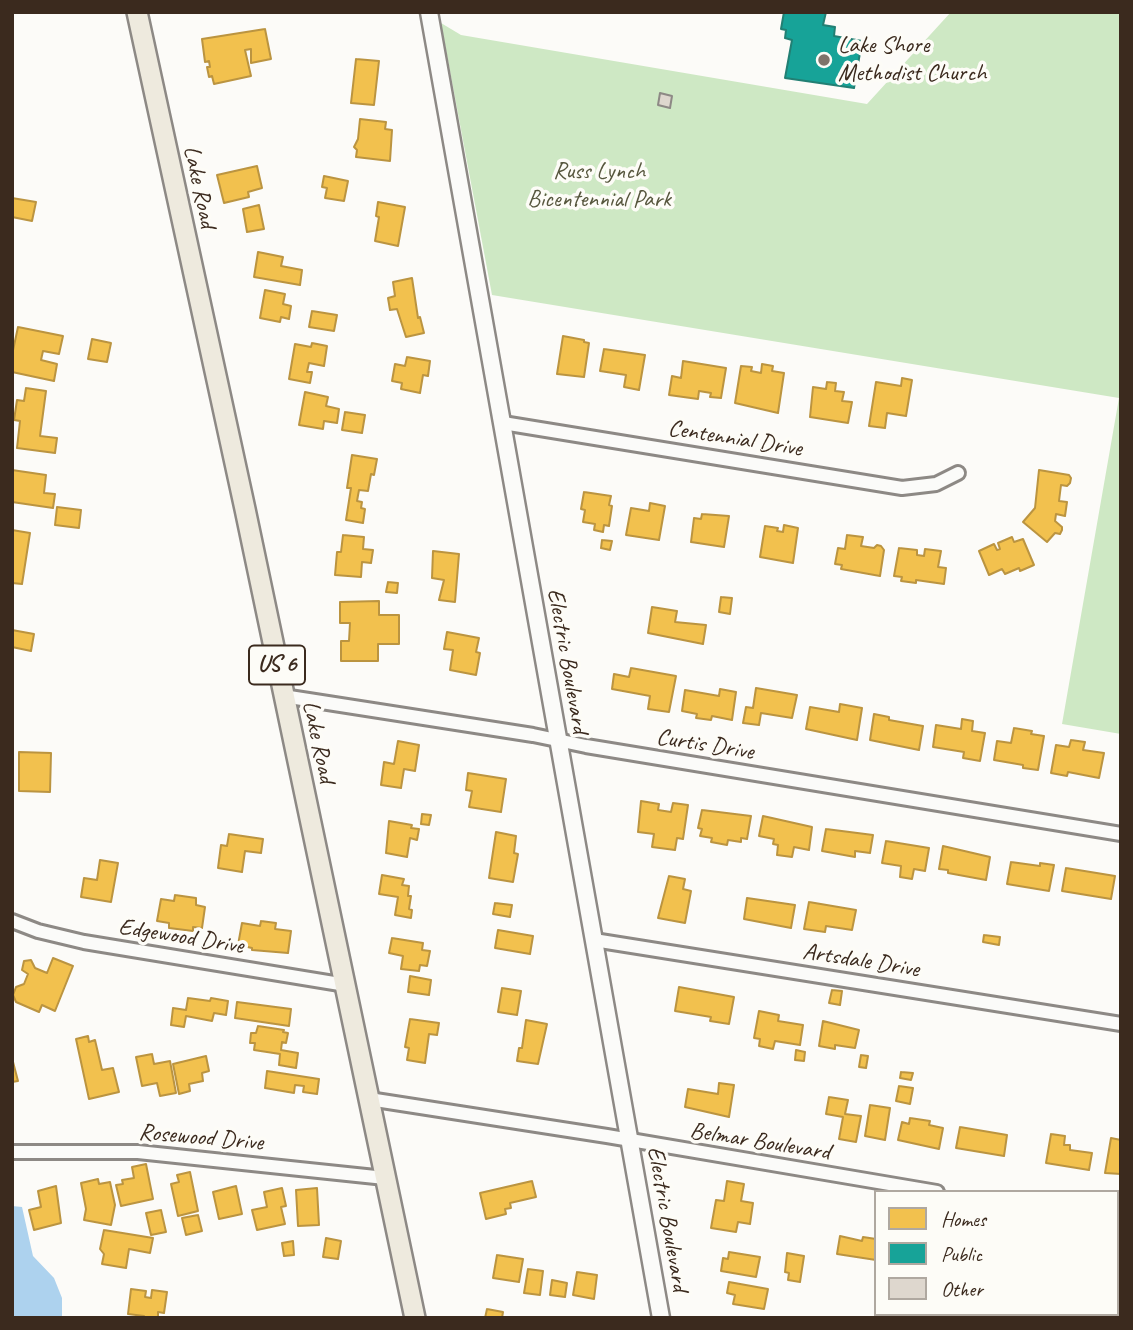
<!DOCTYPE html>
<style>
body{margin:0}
#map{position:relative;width:1133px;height:1330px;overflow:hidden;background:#fcfbf8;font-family:Caveat,sans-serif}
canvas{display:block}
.frame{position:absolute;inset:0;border:14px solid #3b2a1e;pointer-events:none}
.legend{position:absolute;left:874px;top:1190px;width:245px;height:126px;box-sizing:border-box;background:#fdfcf7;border:2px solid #afa8a0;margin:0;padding:9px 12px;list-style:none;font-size:21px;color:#3b2a1e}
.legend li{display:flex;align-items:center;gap:14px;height:35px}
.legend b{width:35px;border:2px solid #afa8a0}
</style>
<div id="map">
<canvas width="1133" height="1330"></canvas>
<div class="frame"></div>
<ul class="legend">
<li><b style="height:19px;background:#f2c14e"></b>Homes</li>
<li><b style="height:19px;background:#17a398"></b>Public</li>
<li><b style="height:19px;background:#ded7ce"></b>Other</li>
</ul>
</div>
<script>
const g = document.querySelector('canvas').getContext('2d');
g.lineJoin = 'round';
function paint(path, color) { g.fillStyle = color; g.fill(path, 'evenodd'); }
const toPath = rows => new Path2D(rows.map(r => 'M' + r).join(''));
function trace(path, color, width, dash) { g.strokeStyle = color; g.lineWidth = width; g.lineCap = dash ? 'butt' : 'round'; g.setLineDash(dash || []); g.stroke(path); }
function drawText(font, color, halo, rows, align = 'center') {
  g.font = font + ' Caveat,sans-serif'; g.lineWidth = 7; g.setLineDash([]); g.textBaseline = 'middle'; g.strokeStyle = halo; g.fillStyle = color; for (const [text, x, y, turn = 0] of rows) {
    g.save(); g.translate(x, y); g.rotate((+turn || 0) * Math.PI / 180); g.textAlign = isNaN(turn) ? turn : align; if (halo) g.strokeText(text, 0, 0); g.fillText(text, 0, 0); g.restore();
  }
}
paint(toPath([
 [951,12,1121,12,1121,734,1062,724,1119,398,492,295,441,23,461,35,867,104]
]), '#cee8c4');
paint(toPath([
 [12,1206,22,1207,33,1256,54,1278,62,1298,62,1318,12,1318]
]), '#add2ee');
const homes = toPath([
 [265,29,271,59,251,63,251,49,245,50,251,76,214,84,212,76,209,77,207,67,210,67,209,61,205,62,202,39,265,29],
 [356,59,379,61,374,105,351,103,356,59],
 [360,119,386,122,385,129,392,130,390,161,356,157,357,150,354,147,358,139,360,119],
 [257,166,262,188,248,192,249,197,224,203,217,175,257,166],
 [324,176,348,181,344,201,325,198,327,188,322,187,324,176],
 [12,198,36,202,32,221,12,217,12,198],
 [378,202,405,207,398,246,375,241,379,217,376,216,378,202],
 [259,205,264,229,247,232,243,209,259,205],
 [258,252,283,257,281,266,302,270,300,285,254,277,258,252],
 [412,278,418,318,420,317,424,333,406,337,397,309,390,310,388,298,395,296,393,282,412,278],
 [265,290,285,294,283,304,291,306,289,319,281,317,280,322,260,318,265,290],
 [312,311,337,315,334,331,309,327,312,311],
 [18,327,63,336,59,354,43,351,41,360,57,364,54,381,12,372,12,355,18,327],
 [563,336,584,340,584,342,589,343,584,377,557,374,563,336],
 [92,339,111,343,107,362,88,359,92,339],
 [312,343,327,346,324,366,309,363,307,372,312,372,310,383,289,379,295,344,311,347,312,343],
 [604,349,645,355,639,390,624,387,626,375,600,371,604,349],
 [407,357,430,361,428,376,423,375,420,393,401,389,402,383,392,381,395,364,405,366,407,357],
 [683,361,726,368,721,398,710,397,711,393,699,391,698,399,669,395,672,376,681,378,683,361],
 [762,364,773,366,772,371,784,373,778,413,735,403,741,366,752,367,751,371,761,373,762,364],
 [902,378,912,380,906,416,887,413,885,428,869,426,876,382,901,386,902,378],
 [827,382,836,383,835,391,844,392,842,401,852,402,848,423,810,417,813,387,826,389,827,382],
 [26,388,46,391,40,436,57,438,55,453,17,448,20,421,14,420,17,400,24,401,26,388],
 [305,392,328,397,326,406,339,409,337,423,324,421,323,429,299,425,305,392],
 [345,412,365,415,362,433,342,430,345,412],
 [352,455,377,459,374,475,371,474,368,491,359,490,357,501,362,502,361,508,365,509,363,523,346,520,351,488,347,488,352,455],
 [12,470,46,475,44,493,55,494,53,508,12,502,12,470],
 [1039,470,1069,475,1071,478,1070,483,1067,486,1061,485,1059,501,1067,502,1065,516,1056,514,1055,521,1062,527,1062,530,1060,534,1055,533,1047,542,1023,522,1035,508,1039,470],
 [584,492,611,496,609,505,612,506,609,526,604,525,603,532,594,530,595,524,583,522,585,510,581,509,584,492],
 [650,503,665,506,659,540,626,535,631,508,649,511,650,503],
 [57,507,81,510,79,528,55,525,57,507],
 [702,514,729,516,724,547,691,542,694,518,701,519,702,514],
 [784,525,798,528,793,563,760,557,765,526,778,528,777,531,783,532,784,525],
 [12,530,30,533,22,584,12,583,12,530],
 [343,535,364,537,363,549,373,550,371,563,362,562,361,577,335,575,337,552,341,552,343,535],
 [847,535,863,537,861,546,874,548,877,545,881,546,884,550,880,576,841,569,842,565,835,564,838,548,845,549,847,535],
 [1012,537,1014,542,1023,539,1034,565,1020,571,1019,568,1005,574,1002,569,989,575,979,551,994,544,997,550,1000,549,998,543,1012,537],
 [602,540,612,541,610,550,601,548,602,540],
 [899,548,917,550,917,555,924,556,925,549,941,551,938,567,946,568,944,584,916,580,916,583,901,581,902,577,894,576,899,548],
 [433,551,459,554,455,602,439,600,444,580,432,578,433,551],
 [388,582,398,583,397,593,386,592,388,582],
 [721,597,732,598,730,614,719,612,721,597],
 [379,601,379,615,399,615,399,644,378,644,378,661,341,661,341,641,349,641,350,623,340,623,340,602,379,601],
 [652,607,677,611,675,622,706,625,703,644,648,633,652,607],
 [12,630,34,634,31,651,12,647,12,630],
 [447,632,479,638,476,652,480,653,476,675,450,670,453,650,444,649,447,632],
 [631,668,676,676,669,712,648,709,650,696,612,689,614,674,629,677,631,668],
 [756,688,797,695,792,718,761,713,759,725,743,723,746,707,753,708,756,688],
 [720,689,736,692,732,720,712,716,711,720,696,718,697,714,682,711,685,690,719,696,720,689],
 [840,704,862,708,857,740,806,729,810,707,839,712,840,704],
 [874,714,889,717,889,720,923,726,919,750,870,740,874,714],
 [962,719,973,721,972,731,985,733,980,761,963,758,964,752,933,747,936,725,961,729,962,719],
 [1014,728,1032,731,1031,734,1044,736,1038,770,1023,768,1023,765,994,760,997,741,1011,743,1014,728],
 [1071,740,1085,742,1083,750,1104,753,1099,778,1068,772,1067,776,1051,773,1056,745,1069,747,1071,740],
 [398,741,419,745,415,771,404,769,401,788,381,785,384,762,394,764,398,741],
 [19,752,51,753,50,792,19,791,19,752],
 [468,773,506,779,501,812,469,807,472,791,466,790,468,773],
 [641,801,659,804,658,810,671,812,673,803,688,805,683,839,677,838,675,850,652,847,654,834,638,832,641,801],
 [702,810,751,816,747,839,741,838,741,842,728,840,727,845,711,842,712,838,700,836,702,829,698,828,702,810],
 [422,814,431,815,429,825,421,824,422,814],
 [763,816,812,827,809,850,794,847,792,857,777,855,778,845,773,844,774,839,759,836,763,816],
 [389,821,412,825,411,828,419,829,417,840,410,838,407,857,386,853,389,821],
 [826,829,873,835,870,853,855,851,855,857,822,851,826,829],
 [496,832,516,836,514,853,518,854,513,882,489,878,496,832],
 [229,834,263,839,261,853,245,851,242,872,218,868,221,845,227,846,229,834],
 [886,841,929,848,925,871,914,869,912,879,900,877,901,866,882,863,886,841],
 [943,846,990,857,986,880,948,873,948,870,939,869,943,846],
 [100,860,118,863,111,902,81,897,84,878,97,880,100,860],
 [1011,862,1040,866,1040,863,1054,865,1049,891,1007,884,1011,862],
 [1066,868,1115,876,1111,899,1062,891,1066,868],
 [382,875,404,879,402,885,409,886,408,896,411,896,409,909,412,910,411,918,395,915,398,897,379,894,382,875],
 [669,876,685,879,683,889,691,891,685,923,658,918,669,876],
 [175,895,196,898,196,905,205,907,202,928,193,927,193,931,169,928,169,923,157,921,161,899,174,901,175,895],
 [747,898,795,905,791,928,744,919,747,898],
 [809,902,856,910,852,930,826,926,825,932,804,929,809,902],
 [495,903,512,905,510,917,493,914,495,903],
 [261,921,276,923,275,929,291,931,288,953,252,950,252,948,238,945,242,923,260,926,261,921],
 [498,930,533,936,530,954,495,948,498,930],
 [984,935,1000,937,999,945,983,942,984,935],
 [392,938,423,943,422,950,430,951,427,966,420,965,419,971,401,969,403,956,389,953,392,938],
 [53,958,73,966,55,1011,42,1005,39,1012,16,1002,13,995,16,987,24,984,28,974,22,970,24,961,31,960,35,968,47,973,53,958],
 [410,976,431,980,429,995,408,992,410,976],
 [679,987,734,997,729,1024,710,1021,711,1017,675,1011,679,987],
 [502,988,521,991,517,1015,498,1012,502,988],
 [832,990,842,991,840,1005,829,1003,832,990],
 [188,998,210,1001,211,998,228,1001,226,1015,214,1013,212,1021,186,1016,184,1027,171,1025,173,1008,186,1010,188,998],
 [237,1002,291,1009,289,1026,235,1018,237,1002],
 [759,1011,779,1015,778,1021,803,1025,800,1045,775,1041,773,1049,759,1046,760,1039,754,1038,759,1011],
 [410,1019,439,1023,437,1035,429,1034,425,1063,407,1060,409,1048,405,1047,410,1019],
 [526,1020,547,1024,538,1064,517,1061,519,1048,522,1048,526,1020],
 [823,1021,859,1030,855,1048,835,1045,835,1049,819,1046,823,1021],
 [258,1026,284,1030,283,1032,288,1033,286,1043,282,1042,281,1050,298,1053,296,1068,279,1065,280,1054,254,1050,255,1043,250,1043,251,1033,256,1033,258,1026],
 [88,1036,89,1042,95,1040,102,1070,113,1068,119,1092,89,1099,76,1039,88,1036],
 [796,1050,805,1052,804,1061,795,1060,796,1050],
 [152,1054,154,1064,170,1061,176,1093,160,1096,157,1083,142,1086,136,1057,152,1054],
 [861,1055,868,1056,866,1068,859,1067,861,1055],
 [206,1056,209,1071,202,1073,203,1081,189,1084,190,1091,179,1094,173,1064,206,1056],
 [12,1058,18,1081,12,1082,12,1058],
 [267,1071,319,1079,317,1094,303,1092,304,1086,295,1085,294,1093,265,1088,267,1071],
 [901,1072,913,1073,911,1080,900,1078,901,1072],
 [719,1083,734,1085,729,1117,685,1107,688,1089,718,1094,719,1083],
 [899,1086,913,1088,910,1104,896,1101,899,1086],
 [829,1097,848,1100,845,1114,861,1116,856,1142,839,1139,843,1117,826,1114,829,1097],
 [870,1105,890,1108,885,1140,865,1136,870,1105],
 [910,1118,930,1121,929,1125,943,1128,939,1149,898,1140,902,1122,909,1124,910,1118],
 [960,1127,1007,1135,1004,1156,956,1148,960,1127],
 [1051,1134,1065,1136,1064,1145,1070,1145,1070,1150,1092,1153,1089,1170,1046,1163,1051,1134],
 [1111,1138,1121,1140,1121,1174,1105,1173,1111,1138],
 [146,1164,153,1199,121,1206,116,1185,123,1184,122,1180,134,1178,132,1167,146,1164],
 [190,1172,198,1211,178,1216,171,1184,179,1182,177,1175,190,1172],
 [98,1179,99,1184,110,1182,115,1205,111,1225,84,1220,86,1209,81,1183,98,1179],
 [532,1181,536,1197,510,1203,511,1208,505,1209,506,1214,486,1219,480,1193,532,1181],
 [727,1181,744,1184,741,1201,753,1203,750,1224,738,1222,736,1232,711,1228,716,1200,724,1201,727,1181],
 [56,1186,61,1223,34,1230,29,1210,41,1207,38,1191,56,1186],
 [236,1186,242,1214,219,1219,213,1192,236,1186],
 [282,1188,286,1206,281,1207,285,1224,257,1230,252,1210,267,1207,264,1192,282,1188],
 [317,1188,319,1225,298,1226,296,1190,317,1188],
 [161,1210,166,1232,151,1235,146,1213,161,1210],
 [198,1215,202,1231,186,1235,182,1218,198,1215],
 [104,1230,153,1238,150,1253,129,1249,126,1268,102,1264,104,1254,100,1249,104,1230],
 [840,1236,862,1241,863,1237,876,1239,876,1260,837,1254,840,1236],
 [326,1238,341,1241,338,1259,323,1257,326,1238],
 [293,1241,294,1255,284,1256,282,1243,293,1241],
 [729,1252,760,1257,756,1277,721,1271,723,1258,728,1259,729,1252],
 [787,1253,804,1256,800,1282,788,1280,789,1273,785,1272,787,1253],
 [497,1255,523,1259,519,1282,493,1278,497,1255],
 [528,1269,543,1271,540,1295,524,1293,528,1269],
 [577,1272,597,1275,594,1299,573,1295,577,1272],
 [552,1280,567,1283,565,1297,550,1295,552,1280],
 [729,1282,768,1289,764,1309,733,1304,735,1295,727,1293,729,1282],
 [131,1289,146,1291,145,1297,151,1298,152,1290,167,1292,164,1313,158,1312,158,1318,144,1318,144,1316,128,1314,131,1289],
 [487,1309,503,1312,502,1318,485,1318,487,1309]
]);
paint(homes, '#f2c14e');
trace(homes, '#bb9440', 2);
const public = toPath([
 [784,12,826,12,823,25,835,27,834,36,862,41,854,88,785,78,792,40,785,38,786,30,781,29,784,12]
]);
paint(public, '#17a398');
trace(public, '#227f73', 2);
const building = toPath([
 [660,93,672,96,670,108,658,105,660,93]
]);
paint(building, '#ded7ce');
trace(building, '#8d8985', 2);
const minor = toPath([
 [503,423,902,488,936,484,958,473],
 [283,696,533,735,586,746,1121,834],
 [12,921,38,931,84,942,346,985],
 [594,940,1121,1024],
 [369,1099,607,1136,937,1192],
 [12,1152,138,1152,385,1178],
 [1117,1221,1121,1222]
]);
const tertiary = toPath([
 [429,12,661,1318]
]);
const primary = toPath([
 [137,12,245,509,415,1318]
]);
trace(minor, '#8d8985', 18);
trace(tertiary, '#8d8985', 21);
trace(primary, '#8d8985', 24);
trace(minor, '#fbfbf9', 12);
trace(tertiary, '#fbfbf9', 16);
trace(primary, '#eeeade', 19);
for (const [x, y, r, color] of [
 [824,60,7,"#7f736a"]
]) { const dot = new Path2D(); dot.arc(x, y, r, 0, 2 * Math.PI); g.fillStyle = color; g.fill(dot); trace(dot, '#fdfcf7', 2.5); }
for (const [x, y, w] of [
 [277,665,56]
]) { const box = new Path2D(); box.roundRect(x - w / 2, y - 19.5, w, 39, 5); g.fillStyle = '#fdfcf7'; g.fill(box); trace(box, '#3b2a1e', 2); }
drawText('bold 23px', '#3b2a1e', null, [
 ["US 6",277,665]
]);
drawText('24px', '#3b2a1e', '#fdfcf7', [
 ["Lake Shore",838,46],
 ["Methodist Church",838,74]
], 'left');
drawText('24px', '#56563d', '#fdfcf7', [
 ["Russ Lynch",599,172],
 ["Bicentennial Park",599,200]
]);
drawText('24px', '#3b2a1e', '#fdfcf7', [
 ["Lake Road",199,187,78],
 ["Centennial Drive",735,439,9],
 ["Electric Boulevard",567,661,80],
 ["Lake Road",318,742,78],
 ["Curtis Drive",705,745,9],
 ["Edgewood Drive",181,937,9],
 ["Artsdale Drive",861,961,9],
 ["Rosewood Drive",201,1138,5],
 ["Belmar Boulevard",760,1142,9],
 ["Electric Boulevard",667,1219,80]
]);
</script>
